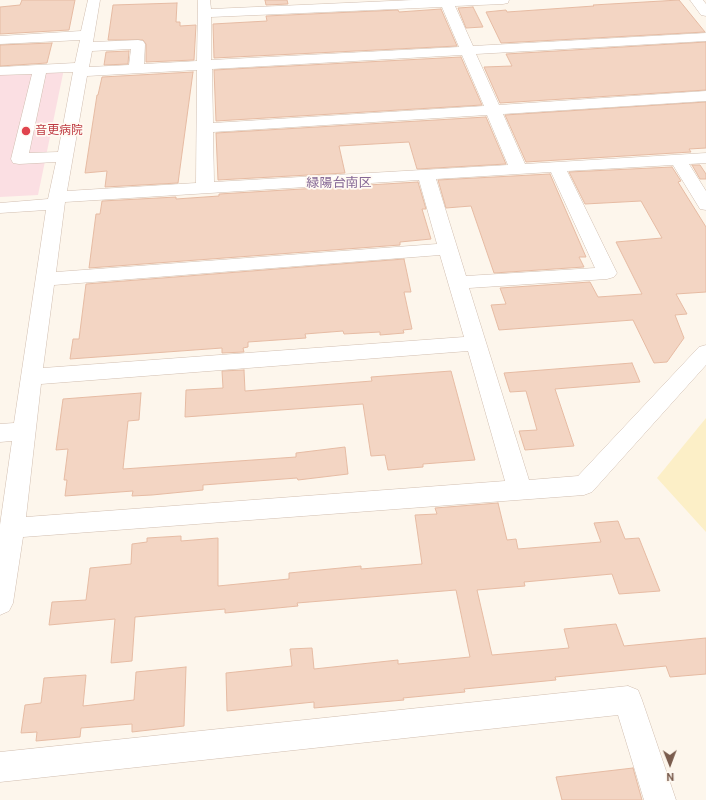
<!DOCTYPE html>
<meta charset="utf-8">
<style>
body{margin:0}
#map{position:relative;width:706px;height:800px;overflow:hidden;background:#fdf6ec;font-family:Roboto,sans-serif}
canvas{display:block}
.north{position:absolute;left:650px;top:744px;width:40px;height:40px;-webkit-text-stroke:3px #fffaf3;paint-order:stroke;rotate:179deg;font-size:11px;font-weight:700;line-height:16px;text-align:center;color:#7a5c4d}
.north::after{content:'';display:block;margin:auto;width:14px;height:18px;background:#7a5c4d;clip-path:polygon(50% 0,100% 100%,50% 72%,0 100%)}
</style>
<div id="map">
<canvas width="706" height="800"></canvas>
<div class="north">N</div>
</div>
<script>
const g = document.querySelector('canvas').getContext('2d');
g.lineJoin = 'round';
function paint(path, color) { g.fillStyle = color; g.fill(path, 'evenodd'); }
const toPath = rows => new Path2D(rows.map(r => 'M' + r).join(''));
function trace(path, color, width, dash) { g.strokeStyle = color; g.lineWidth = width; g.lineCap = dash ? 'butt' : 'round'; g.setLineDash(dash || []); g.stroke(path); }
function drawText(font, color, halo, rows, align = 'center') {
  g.font = font + ' Roboto,"Noto Sans JP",sans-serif'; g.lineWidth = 3.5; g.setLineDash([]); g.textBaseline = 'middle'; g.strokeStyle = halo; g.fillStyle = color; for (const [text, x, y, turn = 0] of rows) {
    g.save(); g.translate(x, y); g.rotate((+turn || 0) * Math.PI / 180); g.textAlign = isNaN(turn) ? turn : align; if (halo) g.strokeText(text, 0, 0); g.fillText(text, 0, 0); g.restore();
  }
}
paint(toPath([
 [65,64,38,195,0,197,0,68]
]), '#fbdfe3');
paint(toPath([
 [706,418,706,532,657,478]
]), '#fcefc7');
const building = toPath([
 [22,0,75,0,69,30,0,34,0,7,20,5,22,0],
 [265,0,287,0,288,4,266,5,265,0],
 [679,0,705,32,501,43,486,12,506,10,507,12,594,6,593,5,679,0],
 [177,3,176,22,180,22,180,26,196,25,194,60,146,62,146,44,143,40,108,40,113,5,177,3],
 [473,7,483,27,466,28,458,8,473,7],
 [441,9,457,46,214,58,213,24,267,21,266,16,398,10,399,12,441,9],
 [706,42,706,90,500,103,484,67,512,66,506,54,706,42],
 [52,43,47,63,0,66,0,45,52,43],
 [129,51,128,64,104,65,106,52,129,51],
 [461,57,482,105,216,121,214,70,461,57],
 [193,72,178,183,105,187,107,171,85,173,97,95,98,95,102,77,193,72],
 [706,102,706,148,689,149,691,152,526,162,505,115,706,102],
 [486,117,506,164,417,169,409,142,339,146,345,173,218,180,216,133,486,117],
 [692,165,700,165,706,174,706,179,700,179,692,165],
 [672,167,681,181,678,182,706,227,706,292,676,294,687,314,675,315,684,338,667,362,654,363,633,320,499,330,491,305,506,304,500,288,590,282,598,297,642,294,616,242,662,238,641,201,585,204,569,172,672,167],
 [550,174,586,257,579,257,584,267,494,273,471,206,446,208,438,180,550,174],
 [418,182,426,209,422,209,431,239,400,242,400,245,89,268,96,214,100,214,102,201,176,197,176,199,219,196,219,194,418,182],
 [404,259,411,292,404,292,412,329,403,330,404,333,380,335,380,332,344,334,343,331,305,334,306,338,248,342,248,347,243,348,244,352,222,353,222,348,70,359,73,339,79,339,86,284,404,259],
 [632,363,640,382,555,389,574,446,525,450,519,431,537,430,526,391,510,392,504,373,632,363],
 [244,370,245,391,372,381,371,377,451,371,475,460,423,464,423,467,388,470,385,455,371,456,363,404,185,417,186,390,223,388,222,371,244,370],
 [141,393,139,420,128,421,123,469,296,457,296,453,345,447,348,474,298,480,297,478,203,485,203,490,152,495,132,496,133,491,65,496,67,480,64,480,68,449,56,450,63,399,141,393],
 [498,503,507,540,516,539,518,549,601,542,594,523,618,521,625,539,639,538,660,591,619,594,612,574,524,582,525,586,477,590,492,655,569,648,564,629,616,624,624,646,706,638,706,674,670,677,666,666,555,677,556,680,464,689,465,692,403,698,404,700,314,708,314,702,227,711,226,673,292,666,290,649,312,648,314,669,398,660,398,664,470,657,456,590,297,603,298,606,225,613,225,609,135,617,132,661,111,663,115,619,49,625,52,602,86,600,90,568,131,564,132,544,147,542,147,538,181,536,181,541,218,538,218,586,289,579,289,573,361,566,361,569,422,564,415,515,437,514,435,508,498,503],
 [186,667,184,726,132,732,132,724,81,728,80,737,36,741,37,732,21,733,25,705,41,703,44,678,86,675,83,706,134,700,136,672,186,667],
 [633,768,642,800,562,800,556,777,633,768]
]);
paint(building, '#f3d5c3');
trace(building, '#e6bba3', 1);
const minor = toPath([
 [88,0,100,0,93,42,138,40,143,41,145,44,144,64,197,61,198,0,210,0,211,9,413,0,509,0,508,3,503,4,455,6,473,46,706,33,706,41,476,54,499,105,706,91,706,101,503,114,525,164,706,153,706,163,689,164,706,191,706,210,700,209,673,165,567,171,617,273,614,277,607,279,469,288,529,480,578,476,699,347,706,345,706,365,592,492,584,495,23,537,13,603,9,611,0,615,0,525,12,441,0,442,0,424,14,423,46,210,0,213,0,203,48,199,56,162,19,164,13,163,11,159,32,74,0,75,0,67,75,63,80,40,0,44,0,36,81,31,88,0],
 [442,7,459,47,211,60,211,17,442,7],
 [131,49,129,65,89,67,92,51,131,49],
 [462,55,484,106,213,123,212,69,462,55],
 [197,70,196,183,67,191,87,76,197,70],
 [73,72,58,152,29,153,46,73,73,72],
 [487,115,508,165,214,182,213,132,487,115],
 [551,172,595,268,466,276,436,179,551,172],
 [419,180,437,244,56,272,65,202,419,180],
 [440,255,464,337,43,368,54,285,440,255],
 [468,351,505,481,26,517,41,384,468,351],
 [690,0,703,0,706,4,706,16,701,15,690,0],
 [628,686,638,690,642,700,676,800,644,800,618,715,0,782,0,752,628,686]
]);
trace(minor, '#d1beb0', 1);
paint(minor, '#fff');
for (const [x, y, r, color] of [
 [26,131,5,"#e0444e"]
]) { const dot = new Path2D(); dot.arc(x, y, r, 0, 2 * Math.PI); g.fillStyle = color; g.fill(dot); trace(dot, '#fffaf3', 1.5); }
drawText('12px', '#be3a42', '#fffaf3', [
 ["音更病院",35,131]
], 'left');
drawText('13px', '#846695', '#fffaf3', [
 ["緑陽台南区",339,184]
]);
</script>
